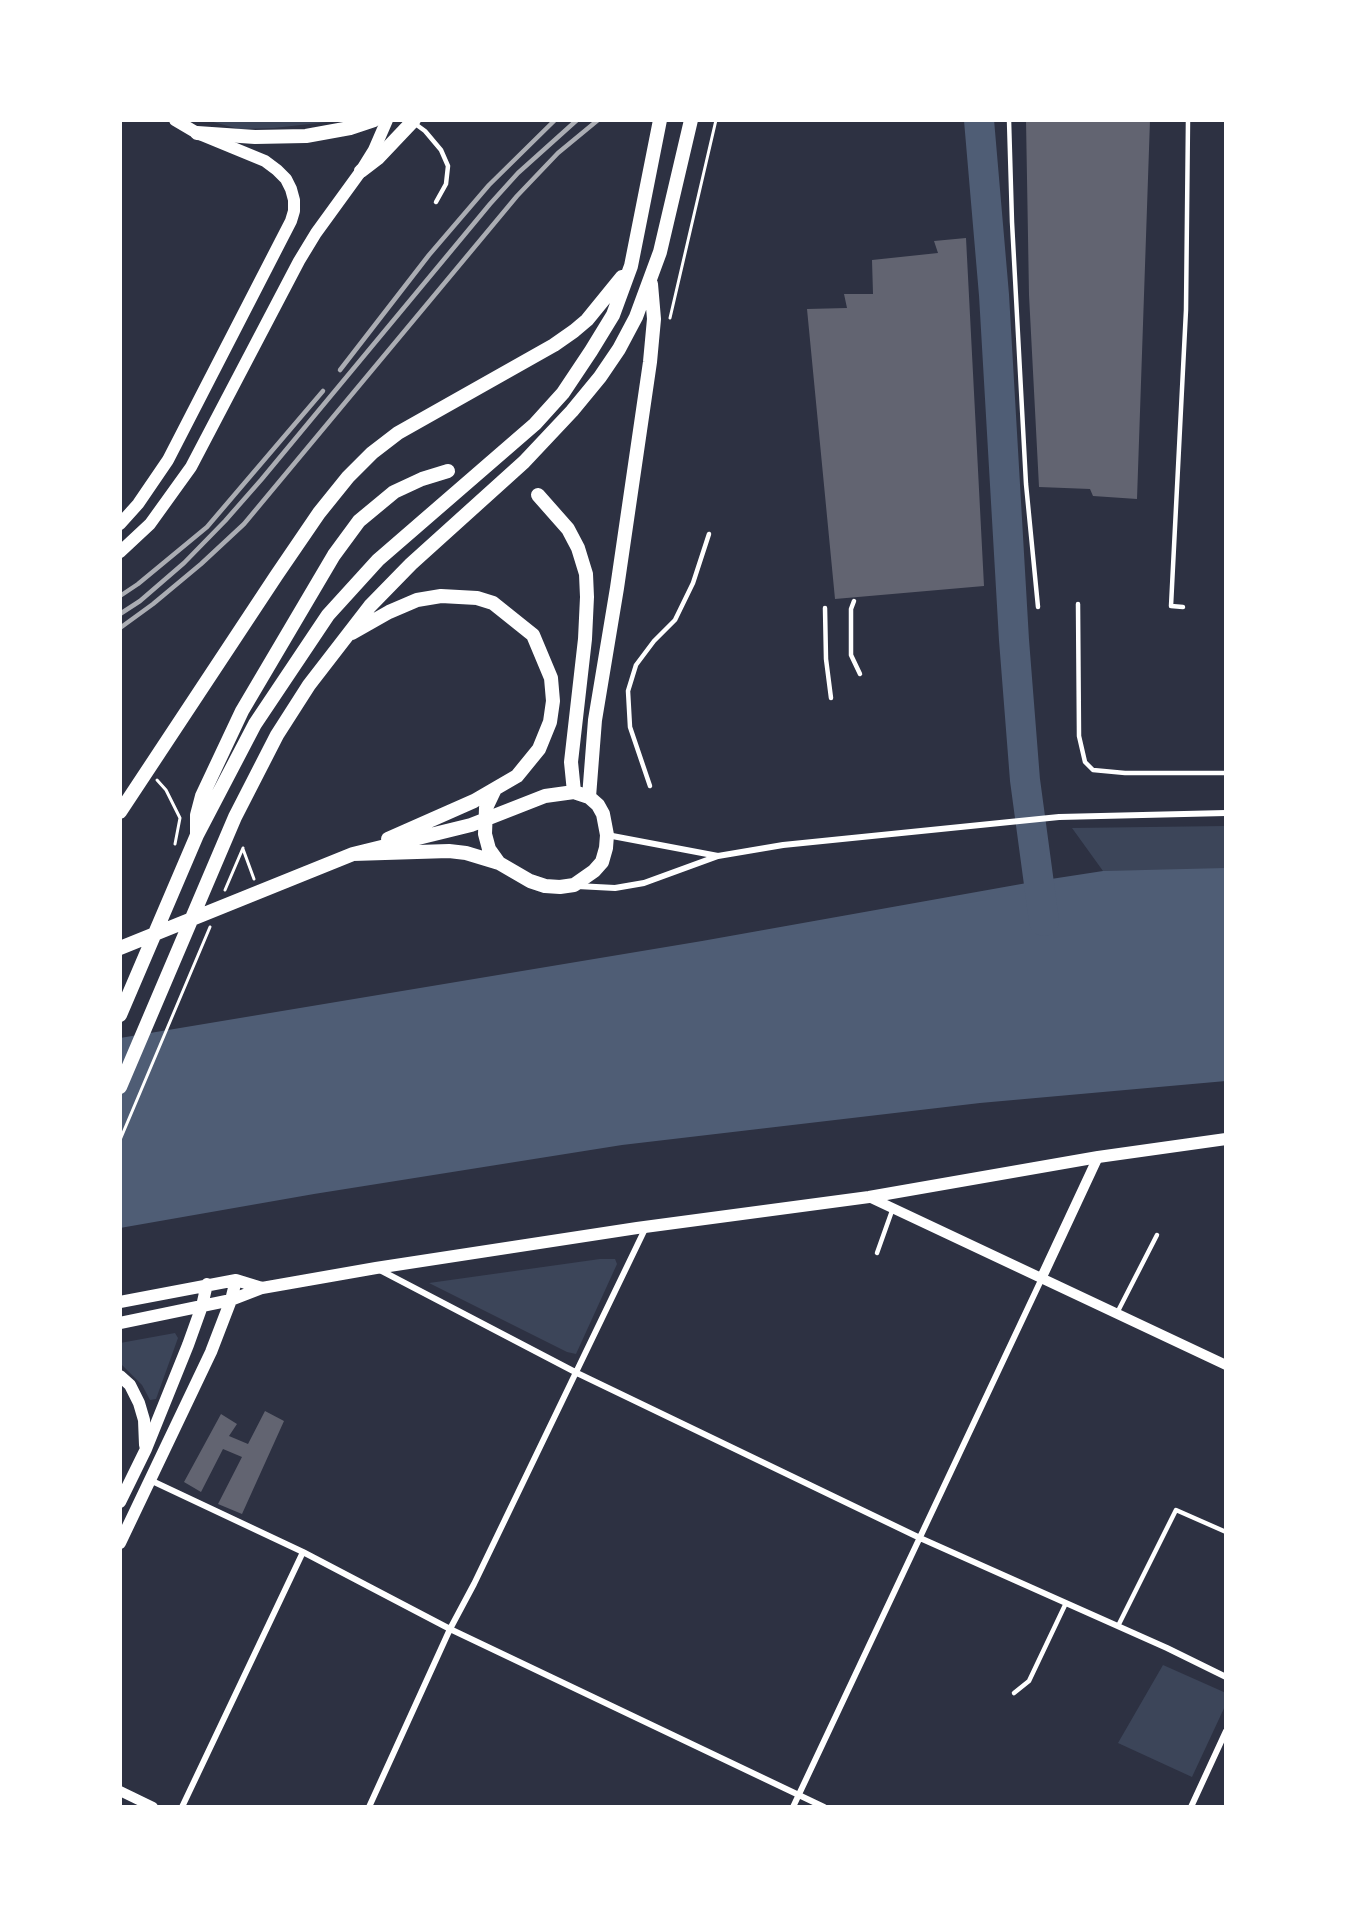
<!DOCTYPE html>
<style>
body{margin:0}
#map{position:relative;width:1346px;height:1927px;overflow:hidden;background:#2d3142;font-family:Cabin,sans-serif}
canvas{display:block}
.frame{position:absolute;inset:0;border:122px solid #fff;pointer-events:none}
</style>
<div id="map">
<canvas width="1346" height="1927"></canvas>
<div class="frame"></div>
</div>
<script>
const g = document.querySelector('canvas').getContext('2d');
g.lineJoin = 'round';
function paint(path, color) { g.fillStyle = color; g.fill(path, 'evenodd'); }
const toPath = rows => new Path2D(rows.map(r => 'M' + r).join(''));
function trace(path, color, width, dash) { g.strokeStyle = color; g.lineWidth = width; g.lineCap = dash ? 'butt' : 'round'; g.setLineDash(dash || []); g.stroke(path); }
paint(toPath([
 [206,120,345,120,274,128,239,129],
 [1226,826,1226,870,1103,871,1072,828],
 [600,1259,615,1259,617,1264,576,1354,567,1352,429,1283],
 [175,1333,178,1338,156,1399,150,1400,142,1385,120,1363,120,1343],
 [1163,1665,1226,1693,1226,1704,1192,1777,1118,1743]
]), '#3c4559');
paint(toPath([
 [1226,868,1226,1081,980,1103,622,1145,314,1194,120,1228,120,1038,702,941,1038,881,1103,871]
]), '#4f5d75');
trace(toPath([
 [979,120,994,295,1014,640,1025,780,1044,921]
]), '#4f5d75', 30);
paint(toPath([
 [1026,120,1150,120,1137,499,1093,496,1090,489,1039,487,1029,295],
 [966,238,984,586,835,599,807,309,847,308,844,294,873,294,872,260,938,253,934,241],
 [265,1411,284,1421,242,1514,218,1504,242,1457,223,1449,201,1492,184,1482,221,1414,237,1424,229,1436,248,1444]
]), '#626471');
trace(toPath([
 [670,318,716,120],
 [157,780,166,790,180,818,175,844],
 [243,849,254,879],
 [225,890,243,848],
 [120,1140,210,927]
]), '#fff', 3);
trace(toPath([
 [1009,120,1012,222,1026,484,1038,607],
 [414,123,425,131,441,150,448,166,446,184,436,202],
 [854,601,851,609,851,655,860,674],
 [1078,604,1079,736,1085,762,1093,770,1125,773,1226,773],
 [1183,607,1171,606,1186,310,1188,120],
 [825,608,826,659,831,698],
 [650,786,630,727,628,691,636,665,654,641,675,620,693,583,709,534],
 [877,1253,893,1208],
 [1117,1313,1157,1235],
 [1118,1626,1176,1510,1226,1532],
 [1014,1693,1029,1681,1066,1603]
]), '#fff', 4.5);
trace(toPath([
 [607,835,718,856],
 [577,886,615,888,644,883,718,856,783,845,1059,817,1226,813],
 [378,1269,577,1373,920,1538,1167,1648,1226,1677],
 [150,1480,303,1552,450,1629,824,1807],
 [182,1807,303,1552],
 [369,1807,450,1629,474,1584,646,1227],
 [793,1807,1042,1278],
 [1191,1807,1226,1731]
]), '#fff', 6);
trace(toPath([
 [869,1197,1226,1365],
 [1042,1277,1098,1157],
 [120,1791,153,1807]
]), '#fff', 10);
trace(toPath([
 [120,524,138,504,168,460,291,221,294,211,294,200,291,189,286,179,277,170,265,161,197,133,175,120],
 [120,552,150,524,191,467,299,261,316,233,361,171,374,150,387,120],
 [120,1302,236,1280,262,1288],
 [120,1323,231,1300,262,1288,376,1268,637,1228,869,1197,1098,1157,1226,1139],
 [120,1376,130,1385,139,1403,144,1420,145,1445],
 [120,1502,146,1449,188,1345,202,1306,207,1284],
 [120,1543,211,1352,231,1300,236,1280]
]), '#fff', 12);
trace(toPath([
 [197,133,255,137,306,136,350,128,374,120],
 [361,171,378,158,414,120],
 [538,495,568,529,578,548,586,574,587,597,585,639,571,762,574,792],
 [352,633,389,612,417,600,441,596,477,598,493,603,533,635,551,678,553,701,550,722,539,749,517,776,474,801,388,839],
 [495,789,486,808,485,834,489,849,499,863],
 [589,797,595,720,617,588,650,362,654,319,651,284],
 [120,812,276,576,319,513,348,477,372,453,398,433,554,345,574,331,587,320,622,277],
 [197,833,197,815,202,796,242,711,334,555,359,521,394,492,422,479,448,471],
 [120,948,353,854,471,825,545,796,574,792,589,797,598,805,603,814,607,835,606,848,602,862,594,871,574,885,560,887,545,886,530,881,499,863,466,853,449,851,353,854],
 [120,1015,197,835,255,724,328,615,378,560,535,424,563,393,591,351,613,315,631,266,660,120],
 [120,1087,235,817,277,735,309,685,370,606,411,564,524,462,572,411,600,377,619,349,636,317,660,252,691,120]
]), '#fff', 14);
trace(toPath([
 [340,370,429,255,489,185,555,120],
 [120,596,138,584,207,527,323,391],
 [120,614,140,601,184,563,225,521,261,480,490,204,518,173,577,120],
 [120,628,153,604,201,564,244,524,517,196,558,153,598,120]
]), '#abadb3', 4.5);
</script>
